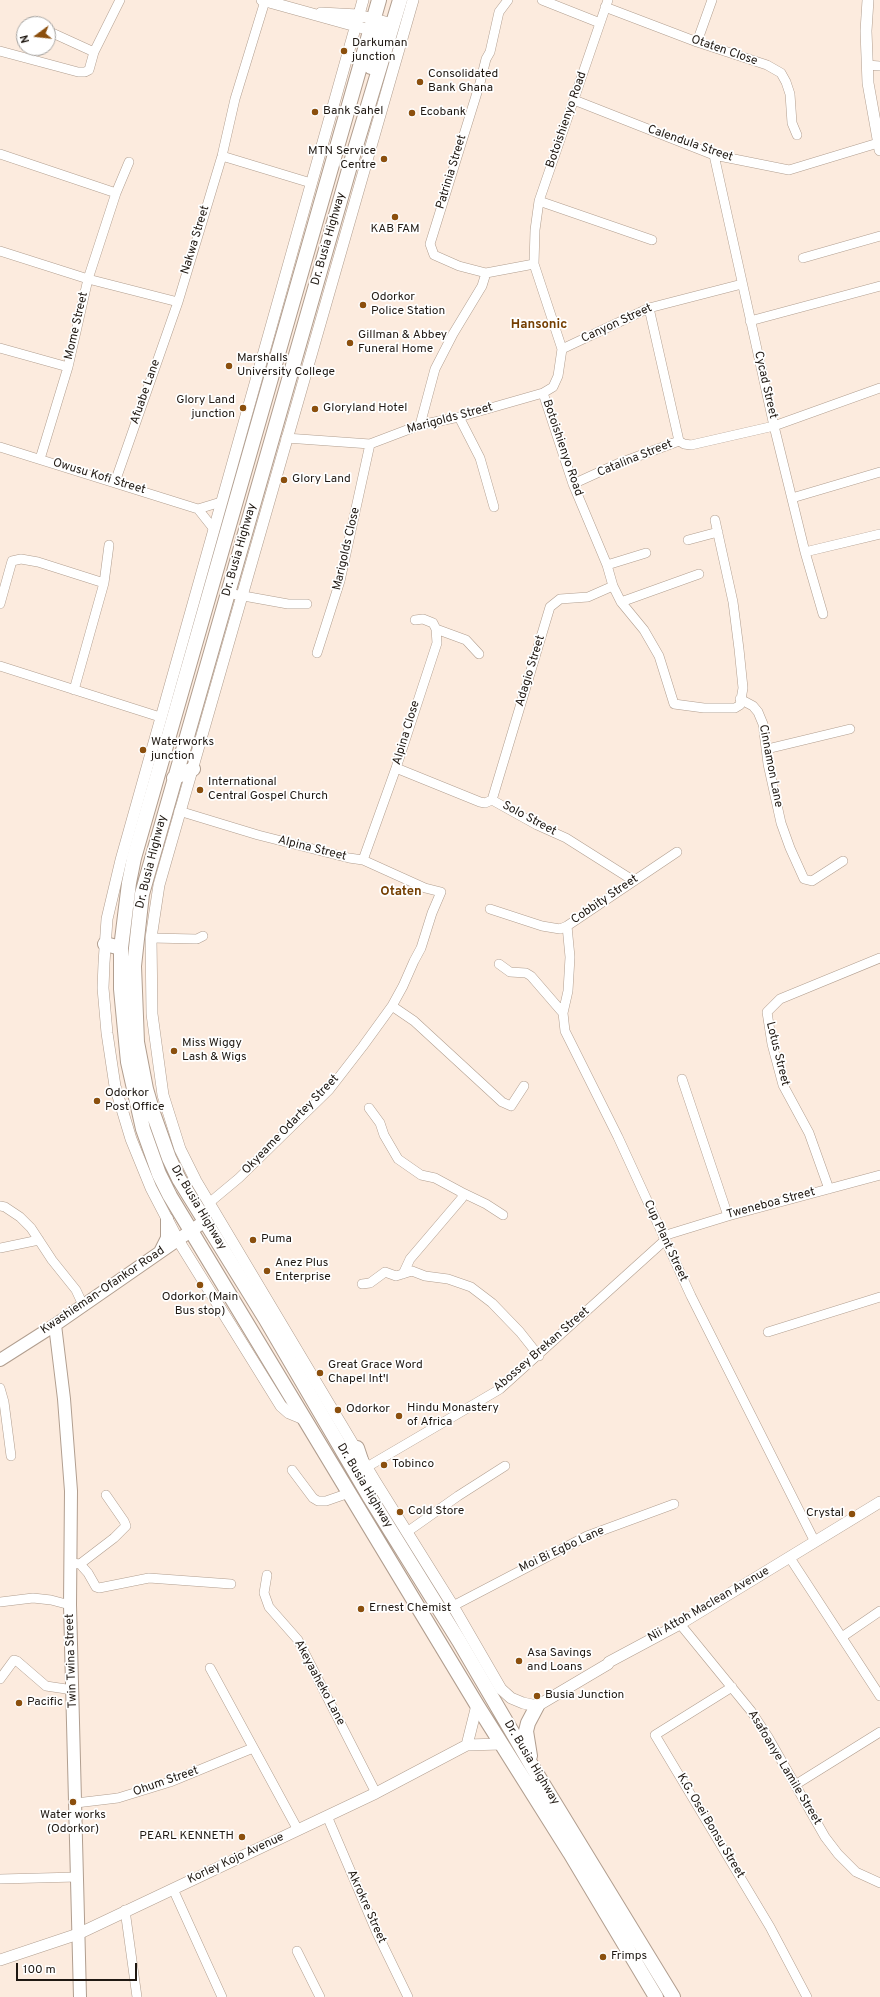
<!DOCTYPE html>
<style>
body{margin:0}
#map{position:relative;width:880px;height:1997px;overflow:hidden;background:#fcebde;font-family:Overpass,sans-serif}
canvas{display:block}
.north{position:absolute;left:16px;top:16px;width:40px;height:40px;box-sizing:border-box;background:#fff;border:1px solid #a5a3a0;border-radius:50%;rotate:255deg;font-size:11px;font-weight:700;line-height:16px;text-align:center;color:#1f1812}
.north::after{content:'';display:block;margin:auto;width:14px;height:18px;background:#8b4f0d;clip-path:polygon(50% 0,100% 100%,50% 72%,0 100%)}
.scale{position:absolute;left:16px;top:1963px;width:121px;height:18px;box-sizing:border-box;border:2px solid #1f1812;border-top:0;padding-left:5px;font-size:12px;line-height:14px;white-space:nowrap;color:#1f1812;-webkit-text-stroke:3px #fff;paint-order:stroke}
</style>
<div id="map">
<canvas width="880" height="1997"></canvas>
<div class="north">N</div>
<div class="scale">100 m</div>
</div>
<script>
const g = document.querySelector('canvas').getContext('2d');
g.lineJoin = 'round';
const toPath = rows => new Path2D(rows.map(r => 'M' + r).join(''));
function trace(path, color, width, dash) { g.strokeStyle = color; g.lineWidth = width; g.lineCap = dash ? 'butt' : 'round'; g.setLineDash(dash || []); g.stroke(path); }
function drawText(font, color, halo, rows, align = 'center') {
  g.font = font + ' Overpass,sans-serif'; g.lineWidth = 3.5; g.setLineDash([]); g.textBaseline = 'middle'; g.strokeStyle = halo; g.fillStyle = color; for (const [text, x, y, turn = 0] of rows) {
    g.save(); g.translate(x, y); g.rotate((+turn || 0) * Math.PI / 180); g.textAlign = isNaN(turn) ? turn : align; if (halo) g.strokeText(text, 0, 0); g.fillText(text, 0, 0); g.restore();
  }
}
const minor = toPath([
 [508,0,499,12,490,52,486,59,480,83,430,244,434,255,459,266,486,273,534,264],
 [542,0,600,23],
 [608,0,539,201,535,230,534,264,562,349,558,376,553,387,543,393,573,484,607,565,613,586,621,602,644,630,659,656,674,704,704,708,735,708,740,705,743,688,739,649,733,602,715,520],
 [605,7,697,42,767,65,781,73,786,82,790,94,792,123,797,135],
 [48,31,94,52],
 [697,42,712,0],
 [0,51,78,72,85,72,89,70,94,52,120,0],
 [867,65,880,66],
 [574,100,714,155,789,170,878,143],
 [0,154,116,193],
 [714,155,774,426,805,552,823,614],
 [222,156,311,183],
 [539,201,652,240],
 [0,251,88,279,178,302],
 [803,258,880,236],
 [649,308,679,441],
 [750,321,880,286],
 [0,348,68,367],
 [562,349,649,308,742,284],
 [459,417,480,458,494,507],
 [420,425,435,369,453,334,482,286,486,273],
 [286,438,370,444,420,425,459,417,543,393],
 [0,447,198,509,213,528],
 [40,459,68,367,88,279,116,193,129,162],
 [115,482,178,302,222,156,235,99,265,1],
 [573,484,617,464,679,441,684,444,691,445,774,426,880,388],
 [792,498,880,472],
 [198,509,221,502],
 [688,540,718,532],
 [805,552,880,534],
 [607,565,646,553],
 [227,593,288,604,307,604],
 [621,602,699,574],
 [0,604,12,561,21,559,38,562,104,583],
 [436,629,466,640,479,654],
 [317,653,340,581,370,444],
 [0,666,160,717],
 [74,690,104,583,109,545],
 [740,699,753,706,758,712,763,724,768,764,781,823,790,848,804,879,812,881,843,861],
 [767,749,850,729],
 [396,768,480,802,485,803,492,800],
 [492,800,550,607,560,599,588,597,613,586],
 [492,800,537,825,566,838,634,881],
 [179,811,258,835,349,858,363,860,425,888,441,892,432,913,421,948,414,961,403,986,392,1006,363,1046,329,1090,239,1178,209,1203],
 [363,860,396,768,437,643,436,629,433,623,423,619,415,620],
 [490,909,542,926,560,929,567,926,677,852],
 [567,926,570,957,568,991,563,1013,565,1031,618,1137,691,1296,815,1542],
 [151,938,197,939,203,936],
 [499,964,510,972,526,973,531,976,563,1013],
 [392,1006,414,1021,502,1102,511,1106,524,1086],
 [682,1079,728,1216],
 [369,1108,380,1123,384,1135,398,1159,421,1175,435,1178,461,1192,462,1195,462,1198,410,1259,403,1274],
 [829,1189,809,1133,783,1085,772,1044,767,1012,780,999,880,958],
 [461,1192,486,1204,503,1215],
 [0,1206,5,1207,20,1217,31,1228,52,1260,76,1290,83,1305],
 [663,1236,728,1216,880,1175],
 [0,1248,39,1240],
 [362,1284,370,1283,385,1272,396,1276,412,1271,425,1276,448,1279,471,1287,492,1303,520,1332,539,1356],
 [768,1332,880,1297],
 [0,1388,4,1402,11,1456],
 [367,1467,500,1389,664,1241],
 [292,1470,313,1498,318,1501,326,1501,349,1493],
 [407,1532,458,1496,505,1466],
 [790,1558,880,1696],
 [71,1563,80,1564,88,1573,96,1587,99,1588,149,1578,231,1584],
 [80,1564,114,1538,126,1526,124,1521,106,1495],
 [267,1575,264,1593,269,1607,298,1640,376,1793],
 [0,1602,33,1598,51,1600,70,1605],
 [453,1606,587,1536,674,1504],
 [680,1624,751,1711,768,1737,825,1837,838,1854,856,1872,880,1883],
 [842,1637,880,1611],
 [210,1668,298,1830],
 [0,1679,14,1660,17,1661,46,1686,73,1690],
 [732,1687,655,1735,770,1927,807,1997],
 [795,1785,880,1732],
 [76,1803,118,1798,170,1782,253,1748],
 [327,1816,377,1933,408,1997],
 [0,1879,77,1877],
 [173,1889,222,1997],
 [125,1910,137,1997],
 [297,1951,320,1997]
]);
const tertiary = toPath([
 [262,0,363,28],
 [413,0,159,885,151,938,152,1014,163,1095,180,1149,196,1181,375,1481,453,1606,501,1689,511,1698,523,1703,537,1706,608,1664,609,1662,680,1624,880,1502],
 [868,0,866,31,868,83,880,150],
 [321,13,358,15,393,24],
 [306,1420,289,1413,281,1406,178,1240,151,1188,131,1139,115,1086,107,1033,103,988,104,963,107,919,121,860,363,0],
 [467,1745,477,1705],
 [0,1960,78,1934,376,1793,467,1745,501,1744]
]);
const secondary = toPath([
 [160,1252,167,1238,167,1219],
 [55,1325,64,1399,71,1491,70,1605,80,1997],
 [0,1360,55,1325,205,1221]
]);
const trunk = toPath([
 [379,0,134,858,129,883,121,948,121,989,128,1062,143,1129,159,1174,170,1196,477,1705,570,1853,656,1997],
 [400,0,352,159,142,894,134,966,137,1042,146,1089,153,1113,169,1158,179,1179,265,1318,369,1496,459,1641,532,1766,673,1997],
 [371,67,379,32,376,23],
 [174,778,193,769],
 [105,944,121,948],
 [357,1448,362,1463,367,1486],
 [530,1756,526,1731,528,1723,537,1706]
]);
trace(minor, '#b19e8f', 10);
trace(tertiary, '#b19e8f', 12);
trace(secondary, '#b19e8f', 14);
trace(trunk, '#b19e8f', 16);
trace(minor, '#fff', 9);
trace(tertiary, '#fff', 11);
trace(secondary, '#fff', 12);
trace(trunk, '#fff', 14);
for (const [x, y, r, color] of [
 [344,51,4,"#8b4f0d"],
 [420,82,4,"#8b4f0d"],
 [315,112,4,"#8b4f0d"],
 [412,113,4,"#8b4f0d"],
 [384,159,4,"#8b4f0d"],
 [395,217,4,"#8b4f0d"],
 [363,305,4,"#8b4f0d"],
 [350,343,4,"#8b4f0d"],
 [229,366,4,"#8b4f0d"],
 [243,408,4,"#8b4f0d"],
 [315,409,4,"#8b4f0d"],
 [284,480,4,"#8b4f0d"],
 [143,750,4,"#8b4f0d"],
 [200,790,4,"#8b4f0d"],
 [174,1051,4,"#8b4f0d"],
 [97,1101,4,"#8b4f0d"],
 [253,1240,4,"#8b4f0d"],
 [267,1271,4,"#8b4f0d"],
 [200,1285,4,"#8b4f0d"],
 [320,1373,4,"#8b4f0d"],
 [338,1410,4,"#8b4f0d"],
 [399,1416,4,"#8b4f0d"],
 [384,1465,4,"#8b4f0d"],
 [400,1512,4,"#8b4f0d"],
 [852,1514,4,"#8b4f0d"],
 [361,1609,4,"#8b4f0d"],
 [519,1661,4,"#8b4f0d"],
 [537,1696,4,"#8b4f0d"],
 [19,1703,4,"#8b4f0d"],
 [73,1802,4,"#8b4f0d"],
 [242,1837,4,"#8b4f0d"],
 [603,1957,4,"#8b4f0d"]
]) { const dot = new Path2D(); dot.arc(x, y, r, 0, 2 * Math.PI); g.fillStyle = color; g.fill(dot); trace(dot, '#fff', 1.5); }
drawText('12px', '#1f1812', '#fff', [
 ["Darkuman",352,44],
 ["junction",352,58],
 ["Consolidated",428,75],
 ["Bank Ghana",428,89],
 ["Bank Sahel",323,112],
 ["Ecobank",420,113],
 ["MTN Service",376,152,"right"],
 ["Centre",376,166,"right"],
 ["KAB FAM",395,230,"center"],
 ["Odorkor",371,298],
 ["Police Station",371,312],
 ["Gillman & Abbey",358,336],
 ["Funeral Home",358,350],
 ["Marshalls",237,359],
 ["University College",237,373],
 ["Glory Land",235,401,"right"],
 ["junction",235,415,"right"],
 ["Gloryland Hotel",323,409],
 ["Glory Land",292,480],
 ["Waterworks",151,743],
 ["junction",151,757],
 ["International",208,783],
 ["Central Gospel Church",208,797],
 ["Miss Wiggy",182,1044],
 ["Lash & Wigs",182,1058],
 ["Odorkor",105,1094],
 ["Post Office",105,1108],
 ["Puma",261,1240],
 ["Anez Plus",275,1264],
 ["Enterprise",275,1278],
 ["Odorkor (Main",200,1298,"center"],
 ["Bus stop)",200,1312,"center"],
 ["Great Grace Word",328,1366],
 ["Chapel Int'l",328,1380],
 ["Hindu Monastery",407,1409],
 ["of Africa",407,1423],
 ["Odorkor",346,1410],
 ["Tobinco",392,1465],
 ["Cold Store",408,1512],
 ["Crystal",844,1514,"right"],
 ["Ernest Chemist",369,1609],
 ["Asa Savings",527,1654],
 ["and Loans",527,1668],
 ["Busia Junction",545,1696],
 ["Pacific",27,1703],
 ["Water works",73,1816,"center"],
 ["(Odorkor)",73,1830,"center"],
 ["PEARL KENNETH",234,1837,"right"],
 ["Frimps",611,1957]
], 'left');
drawText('12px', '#1f1812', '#fff', [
 ["Otaten Close",724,51,19],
 ["Botoishienyo Road",567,120,-71],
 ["Calendula Street",690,144,19],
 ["Patrinia Street",452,172,-73],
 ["Dr. Busia Highway",329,239,-74],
 ["Nakwa Street",196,240,-73],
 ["Canyon Street",617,324,-25],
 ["Mome Street",77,326,-77],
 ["Cycad Street",765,385,77],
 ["Afuabe Lane",146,392,-71],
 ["Marigolds Street",450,419,-15],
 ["Botoishienyo Road",562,448,71],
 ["Catalina Street",635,459,-22],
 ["Owusu Kofi Street",99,477,17],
 ["Marigolds Close",347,549,-77],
 ["Dr. Busia Highway",240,550,-74],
 ["Adagio Street",531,671,-73],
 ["Alpina Close",407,733,-73],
 ["Cinnamon Lane",770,766,79],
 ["Solo Street",529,819,28],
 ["Alpina Street",312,849,14],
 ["Dr. Busia Highway",152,862,-76],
 ["Cobbity Street",605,900,-34],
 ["Lotus Street",777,1054,76],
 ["Okyeame Odartey Street",291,1125,-46],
 ["Tweneboa Street",771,1204,-15],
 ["Dr. Busia Highway",198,1208,59],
 ["Cup Plant Street",665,1241,65],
 ["Kwashieman-Ofankor Road",103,1291,-34],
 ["Abossey Brekan Street",542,1350,-41],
 ["Dr. Busia Highway",364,1486,59],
 ["Moi Bi Egbo Lane",562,1550,-25],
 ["Nii Attoh Maclean Avenue",709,1605,-30],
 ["Twin Twina Street",72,1661,-92],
 ["Akeyaaheko Lane",319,1683,62],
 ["Dr. Busia Highway",531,1763,59],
 ["Asafoanye Lamile Street",784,1768,59],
 ["Ohum Street",166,1782,-19],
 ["K.G. Osei Bonsu Street",710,1826,59],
 ["Korley Kojo Avenue",236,1859,-25],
 ["Akrokre Street",366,1907,66]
]);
drawText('bold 13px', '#743e00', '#fff', [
 ["Hansonic",539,325],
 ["Otaten",401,892]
]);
</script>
